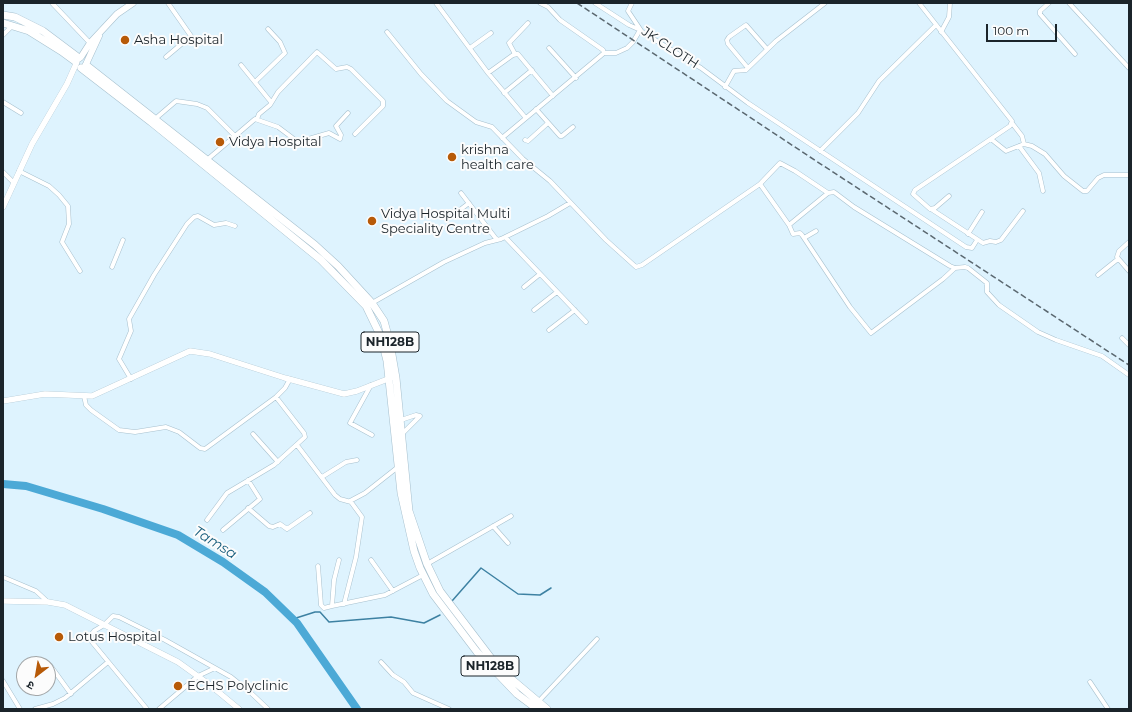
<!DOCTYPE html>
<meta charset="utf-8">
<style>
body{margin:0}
#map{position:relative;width:1132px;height:712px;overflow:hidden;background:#def3fe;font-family:Montserrat,"Noto Sans Devanagari",sans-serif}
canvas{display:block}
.frame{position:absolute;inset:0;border:4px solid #1b242a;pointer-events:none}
.north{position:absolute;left:16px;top:656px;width:40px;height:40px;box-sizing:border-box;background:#fcfcfc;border:1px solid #a2a6a8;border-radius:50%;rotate:211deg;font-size:11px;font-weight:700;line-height:16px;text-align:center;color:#1b242a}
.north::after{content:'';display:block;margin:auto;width:14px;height:18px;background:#b75a08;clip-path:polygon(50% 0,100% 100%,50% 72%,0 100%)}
.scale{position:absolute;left:986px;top:24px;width:71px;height:18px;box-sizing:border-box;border:2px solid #1b242a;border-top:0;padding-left:5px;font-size:12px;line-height:14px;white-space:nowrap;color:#1b242a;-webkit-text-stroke:3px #fcfcfc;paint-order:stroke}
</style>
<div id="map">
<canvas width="1132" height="712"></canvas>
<div class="frame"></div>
<div class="north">उ</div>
<div class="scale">100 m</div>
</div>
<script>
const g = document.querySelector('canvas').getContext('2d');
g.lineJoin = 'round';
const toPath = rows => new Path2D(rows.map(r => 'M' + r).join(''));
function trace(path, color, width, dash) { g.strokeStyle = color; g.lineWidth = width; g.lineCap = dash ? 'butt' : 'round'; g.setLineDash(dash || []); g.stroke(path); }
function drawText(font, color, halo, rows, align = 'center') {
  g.font = font + ' Montserrat,sans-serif'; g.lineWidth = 4; g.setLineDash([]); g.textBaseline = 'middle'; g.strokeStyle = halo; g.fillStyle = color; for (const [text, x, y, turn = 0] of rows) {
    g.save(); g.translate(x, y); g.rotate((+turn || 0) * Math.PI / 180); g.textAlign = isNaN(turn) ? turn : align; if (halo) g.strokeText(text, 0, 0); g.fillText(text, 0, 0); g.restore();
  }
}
trace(toPath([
 [452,601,481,568,518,594,540,595,551,588],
 [293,619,315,612,320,612,329,622,391,617,424,623,440,615]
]), '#3d81a2', 1.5);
trace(toPath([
 [3,484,26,486,103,509,178,535,223,562,265,592,297,623,357,709]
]), '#4ca9d6', 8);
const street = toPath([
 [52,3,90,43],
 [436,3,488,73,525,117],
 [595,3,629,25,638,29],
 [632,3,628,11,642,32,701,68,748,103,966,247,972,248,977,240],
 [919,3,1012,121,1010,126,915,190,913,194,930,209,935,208,949,196],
 [1049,3,1040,11,1040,14,1075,54],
 [1069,3,1129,68],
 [387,32,421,74,447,101,476,122,492,127,523,159,550,181,606,240,636,267,642,265,760,184,780,163,795,171,828,193],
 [941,32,949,17,950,3],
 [3,35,13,25],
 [470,48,491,33],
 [549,48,576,78],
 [604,53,616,53,627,48,633,42,640,30],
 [515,54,509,43,528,23],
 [166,57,191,36,168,3],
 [241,65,271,102],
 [748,68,728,44,727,40,729,37,746,25,767,49],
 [488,73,513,55,518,54,553,96],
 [255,82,285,53,280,42,268,29],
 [725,87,734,71,746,70,776,41,825,3],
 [504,93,532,70],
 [3,102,21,113],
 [536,109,560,136,562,136,573,127],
 [155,119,176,101,197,104,207,108,235,136],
 [257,119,259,114,270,105,278,92,317,52,336,69,347,67,351,69,383,101,383,106,355,134],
 [1012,123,1022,136,1024,144],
 [502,138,604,53,603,50,560,20,548,7,540,3],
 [991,139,1006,151,1024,144,1032,146,1045,154,1064,176,1083,191,1087,191,1098,178,1104,175,1129,175],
 [525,140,528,141,548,123],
 [1019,146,1039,173,1043,191],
 [820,151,858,113,879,81,936,25],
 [208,159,255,119,278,127,298,142,329,133,340,139,341,135,336,126,348,113],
 [19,171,49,186,59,195,68,206,69,224,62,242,80,271],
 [3,172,14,183],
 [760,184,789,225,828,193,834,192,854,207,950,266,955,268,965,267,968,268,987,283,987,292,999,305,1038,332,1056,340,1102,356,1129,375],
 [461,193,497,240],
 [931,209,983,243,990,241,996,242,1001,240,1023,211],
 [452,216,469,203],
 [789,225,793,234,800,233,802,235,850,307,871,333,943,279,955,268],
 [968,234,982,212],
 [505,237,586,322],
 [804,238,816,231],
 [1129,242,1119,251,1117,257,1129,271],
 [112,267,123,240],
 [1098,275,1118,259],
 [524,287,540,274],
 [372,303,444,262,485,243,501,239,548,216,570,203],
 [534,310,557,292],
 [549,330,575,310],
 [1122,338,1129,345],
 [131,379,119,359,131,331,129,319,154,275,187,224,194,217,198,216,214,225,226,223,235,226],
 [371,385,350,423,372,435],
 [84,396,86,405,91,410,119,430,135,432,166,427,179,432,200,448,205,449,276,397,285,388,290,379],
 [401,420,416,415,420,416,402,434],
 [253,434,278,462],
 [297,445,335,495,340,499,351,502,362,517,356,557,344,604],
 [322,477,346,462,357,460],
 [350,501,365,493,398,467],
 [248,508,269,526,273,527,280,524,287,529,310,513],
 [207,520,227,493,274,465,305,437,304,433,276,397],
 [493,526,508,543],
 [223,530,260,499,248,480],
 [339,560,334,580,332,606,385,595,423,575],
 [371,560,393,591],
 [427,564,511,516],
 [318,566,321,605,324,608,332,606],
 [3,577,36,591,48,602],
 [381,662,393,675,404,682,413,693,449,709],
 [47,664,50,665,71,694],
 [3,681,20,709],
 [1090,682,1108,709],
 [538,702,597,639],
 [35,709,53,704,65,698,108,662],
 [147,709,92,642,91,635,94,631,104,625,113,616,119,617,165,640,231,677,251,693,268,709],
 [159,709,198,676,215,668]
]);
const secondary = toPath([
 [3,207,32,144,67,84,76,64],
 [3,401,45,394,92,396,190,351,210,354,285,378,344,394,357,391,393,377],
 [3,601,48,602,65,605,178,662,210,685,239,709]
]);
const primary = toPath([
 [81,57,90,43,117,14,133,3],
 [87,62,99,36]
]);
const highway = toPath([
 [3,15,15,17,43,31,79,58],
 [3,23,29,31,61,51,76,62],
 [86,65,315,245,338,266,372,303,384,321,390,343,396,378,409,511,427,564,440,591,491,658,509,677,547,709],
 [81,68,151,122,321,260,366,306,381,337,387,361,401,493,414,551,420,568,433,594,477,652,517,694,537,709]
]);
trace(street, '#a7c0ce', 5);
trace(secondary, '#a7c0ce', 6);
trace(primary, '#a7c0ce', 7);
trace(highway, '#a7c0ce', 8);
trace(street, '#fff', 4);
trace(secondary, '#fff', 5.5);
trace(primary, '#fff', 6);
trace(highway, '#fff', 7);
trace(toPath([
 [577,3,810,157,1129,365]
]), '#5b6870', 1.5, [6, 3]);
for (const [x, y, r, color] of [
 [125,40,5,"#b75a08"],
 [220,142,5,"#b75a08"],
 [452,157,5,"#b75a08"],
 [372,221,5,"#b75a08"],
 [59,637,5,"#b75a08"],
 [178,686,5,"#b75a08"]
]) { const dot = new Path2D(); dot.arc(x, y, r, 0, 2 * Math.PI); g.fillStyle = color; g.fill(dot); trace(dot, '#fcfcfc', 1.5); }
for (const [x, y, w] of [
 [390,342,58],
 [490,666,58]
]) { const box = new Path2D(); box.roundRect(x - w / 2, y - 10, w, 20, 3); g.fillStyle = '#fcfcfc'; g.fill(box); trace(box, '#1b242a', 1); }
drawText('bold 12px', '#1b242a', null, [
 ["NH128B",390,342],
 ["NH128B",490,666]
]);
drawText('13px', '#1b242a', '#fcfcfc', [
 ["Asha Hospital",134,40],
 ["Vidya Hospital",229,142],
 ["krishna",461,150],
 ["health care",461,165],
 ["Vidya Hospital Multi",381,214],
 ["Speciality Centre",381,229],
 ["Lotus Hospital",68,637],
 ["ECHS Polyclinic",187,686]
], 'left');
drawText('13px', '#1b242a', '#fcfcfc', [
 ["JK CLOTH",670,48,33]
]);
drawText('italic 14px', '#185e7d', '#fcfcfc', [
 ["Tamsa",215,543,32]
]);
</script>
